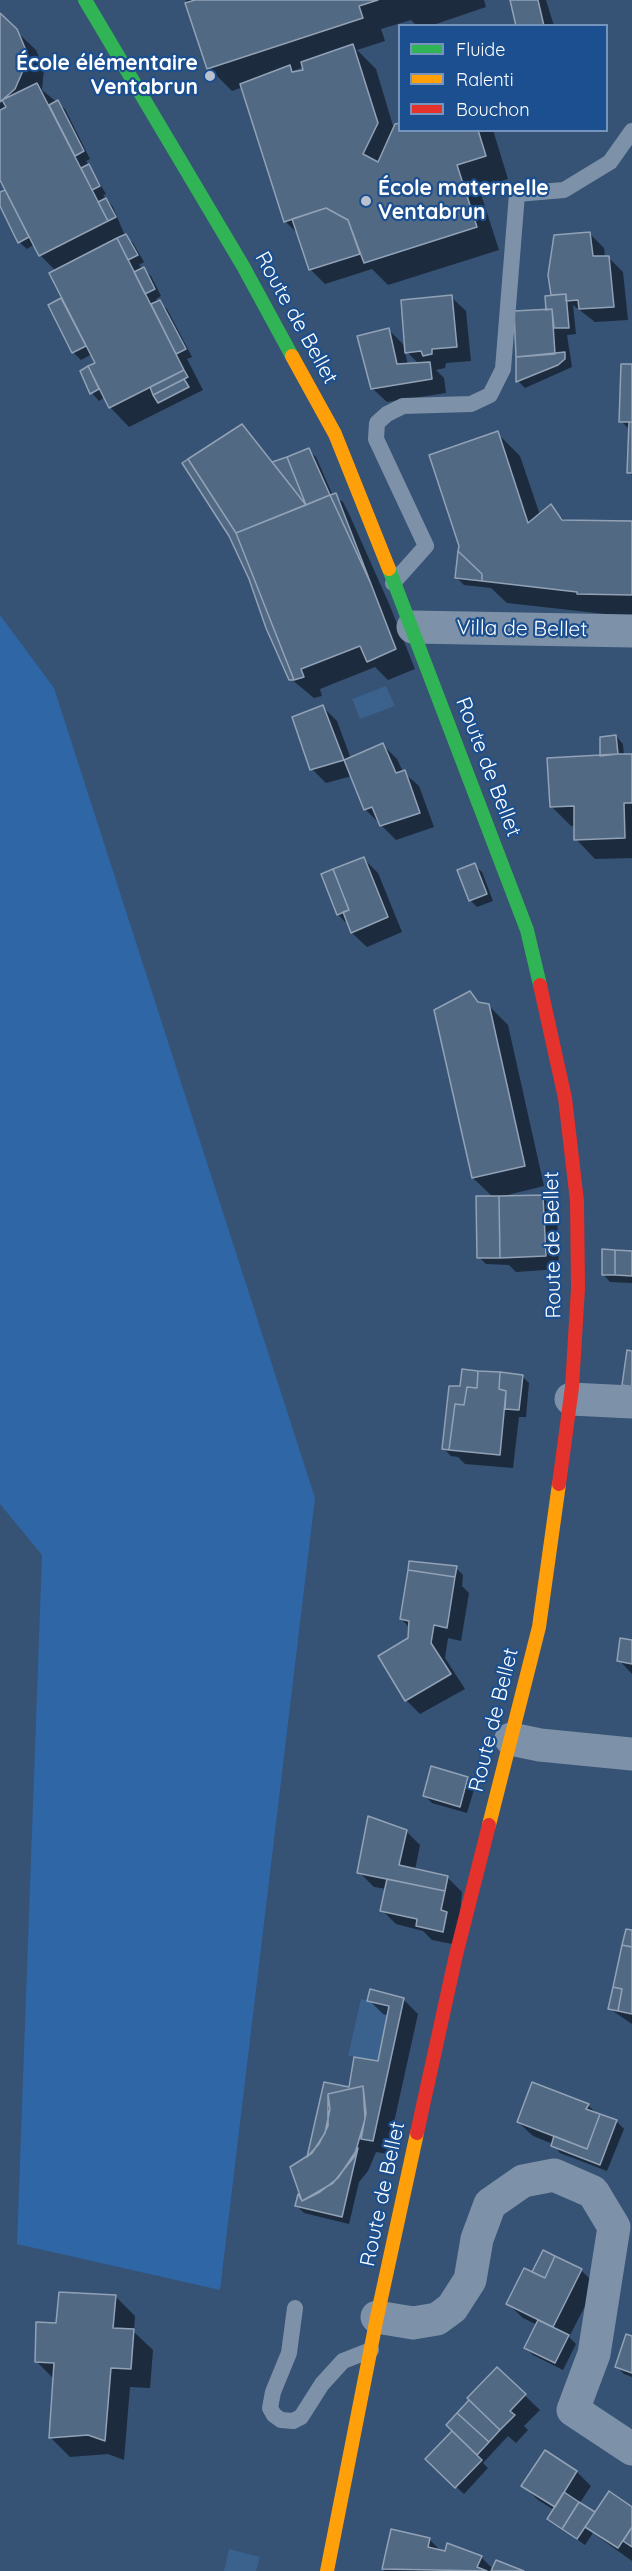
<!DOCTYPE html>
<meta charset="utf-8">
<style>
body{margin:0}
#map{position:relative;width:632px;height:2571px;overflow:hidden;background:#365274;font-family:Quicksand,sans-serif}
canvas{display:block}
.legend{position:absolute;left:398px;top:24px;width:210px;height:108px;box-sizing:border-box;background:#1b4f8f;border:2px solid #7695bc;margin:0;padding:8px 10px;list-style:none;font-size:18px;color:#fff}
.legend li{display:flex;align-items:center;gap:12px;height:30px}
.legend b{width:30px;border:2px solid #7695bc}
</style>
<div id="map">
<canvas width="632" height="2571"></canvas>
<ul class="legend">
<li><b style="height:8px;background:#30b455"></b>Fluide</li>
<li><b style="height:8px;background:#ff9f0a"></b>Ralenti</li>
<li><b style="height:8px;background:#e5322d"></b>Bouchon</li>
</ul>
</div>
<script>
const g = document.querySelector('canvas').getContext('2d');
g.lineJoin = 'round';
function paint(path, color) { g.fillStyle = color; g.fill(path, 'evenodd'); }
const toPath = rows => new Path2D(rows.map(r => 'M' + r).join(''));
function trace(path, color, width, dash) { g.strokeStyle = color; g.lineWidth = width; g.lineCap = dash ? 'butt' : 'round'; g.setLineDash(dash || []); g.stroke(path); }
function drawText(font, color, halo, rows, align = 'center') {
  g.font = font + ' Quicksand,sans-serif'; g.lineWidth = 4.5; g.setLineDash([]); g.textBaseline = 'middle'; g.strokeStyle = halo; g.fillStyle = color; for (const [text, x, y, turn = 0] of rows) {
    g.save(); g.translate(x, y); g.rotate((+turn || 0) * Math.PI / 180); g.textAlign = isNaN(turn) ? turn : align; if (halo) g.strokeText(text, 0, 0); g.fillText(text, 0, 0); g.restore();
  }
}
paint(toPath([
 [0,615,54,688,315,1498,220,2290,17,2244,42,1555,0,1504]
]), '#2f66a5');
paint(toPath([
 [386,686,395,706,360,719,352,699],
 [361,1999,389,2006,378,2061,348,2056],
 [229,2549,260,2557,256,2571,224,2571]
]), '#3b618d');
paint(toPath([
 [186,0,484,0,486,7,430,26,417,26,411,20,381,29,385,41,357,50,376,69,394,129,493,130,508,179,479,188,499,250,388,285,372,269,325,284,310,269,298,234,285,221,243,87,232,91,209,68],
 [304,67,305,71,291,74,290,72],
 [512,0,546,0,554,26,518,26],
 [0,16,36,50,44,69,42,90,65,109,90,159,86,161,106,194,103,195,113,207,125,236,133,243,144,262,139,265,151,276,161,296,156,299,158,302,167,309,192,357,187,359,203,390,129,427,110,407,105,397,99,401,92,393,82,372,97,364,92,354,81,360,73,352,50,305,61,300,66,305,56,271,40,255,35,244,27,249,19,242,0,202,0,194,5,192,10,197,0,182],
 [589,233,604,248,605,257,608,257,623,272,628,320,595,322,573,305,576,334,567,335,572,367,525,388,518,381,555,296,552,294],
 [451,297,466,311,471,361,446,363,445,368,436,370,444,378,446,393,387,402,372,388,389,330,403,344,408,365,419,364,406,351],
 [632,366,632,475,629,472,630,430,621,421],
 [242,426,274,463,308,450,316,457,333,496,343,502,350,516,390,606,415,669,388,680,375,667,320,689,322,696,314,698,291,679],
 [497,433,520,456,540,515,551,506,565,521,632,523,632,617,507,603,491,588,464,585,457,578],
 [322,706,337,721,351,759,383,745,397,759,403,772,419,786,434,827,396,840,365,809,352,776,326,783,312,769],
 [616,736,623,744,624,756,632,755,632,858,595,859,576,839,576,826,571,826,551,806,602,757],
 [363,858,378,873,402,932,367,947,352,933,348,920,345,922,338,914],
 [474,865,482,872,493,901,477,907,470,900],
 [470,992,479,1002,488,1005,508,1025,544,1186,499,1197,542,1197,557,1211,559,1269,516,1272,509,1265,486,1264,479,1257,493,1197,473,1178],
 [632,1252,632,1283,610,1282,603,1274],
 [522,1376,529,1383,526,1417,519,1417,513,1468,465,1464,458,1457,451,1456,444,1449,462,1387],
 [456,1568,463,1575,462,1586,469,1593,461,1641,448,1638,445,1658,465,1689,420,1714,406,1700,410,1628,401,1619],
 [632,1642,632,1674,619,1660],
 [467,1778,475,1786,467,1813,432,1803,425,1796],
 [406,1831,420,1845,415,1870,447,1877,462,1892,457,1945,432,1940,423,1931,396,1924,382,1910,387,1889,374,1887,359,1872],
 [632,1932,632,2024,610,2009],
 [403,1999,418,2014,387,2154,376,2152,368,2171,359,2182,349,2224,304,2213,297,2206,299,2197,303,2201,291,2168,308,2158,325,2083,350,2089,379,2063,389,2016,383,2014,369,2000],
 [588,2105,598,2115,616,2121,624,2129,607,2171,560,2153,553,2144,533,2136,518,2122],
 [544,2252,581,2270,596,2285,569,2337,576,2344,563,2370,533,2355,526,2348,537,2325,523,2318,508,2304,539,2277],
 [115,2296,135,2316,134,2332,153,2350,150,2388,130,2387,124,2460,108,2454,70,2457,51,2438,54,2379,37,2362,58,2325],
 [632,2338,632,2377,624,2374,617,2367],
 [497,2369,540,2410,524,2426,528,2430,516,2443,508,2436,483,2463,488,2468,464,2494,427,2459,454,2431,448,2425],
 [545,2452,577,2472,591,2486,579,2504,594,2514,632,2508,632,2561,593,2533,585,2545,549,2519,554,2510,538,2500,523,2485],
 [393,2531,430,2540,442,2552,481,2557,494,2570,520,2571,384,2571]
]), '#0007');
const building = toPath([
 [195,0,378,0,359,6,363,18,207,69,185,3,195,0],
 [510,0,538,0,544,26,516,26,510,0],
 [0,13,17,29,25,48,25,66,15,89,0,102,0,13],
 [353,44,378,123,363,154,378,162,395,124,400,123,400,130,478,130,486,156,457,165,477,227,364,263,348,220,326,208,284,222,240,84,290,65,292,72,303,70,301,62,353,44],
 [37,83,108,221,39,256,0,180,0,110,6,107,2,100,37,83],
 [58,100,84,151,75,156,49,105,58,100],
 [89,164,100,186,92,190,81,168,89,164],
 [5,190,29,237,18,243,0,206,0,192,5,190],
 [106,198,116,217,108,221,98,202,106,198],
 [326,208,348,220,360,254,309,270,292,219,326,208],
 [590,232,593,256,609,256,614,307,579,309,578,300,566,301,566,294,551,295,548,275,554,235,590,232],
 [126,234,138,255,128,260,117,238,126,234],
 [117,238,184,370,109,408,88,366,95,363,49,273,117,238],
 [144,267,155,289,145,294,134,272,144,267],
 [566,294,569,328,554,328,552,309,546,310,545,296,566,294],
 [452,295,457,347,432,349,432,354,423,356,421,351,405,353,401,300,452,295],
 [61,298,86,346,72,353,48,305,61,298],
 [160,300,186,349,176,354,151,304,160,300],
 [552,309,555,354,516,357,514,311,552,309],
 [389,328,397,364,430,362,432,379,371,389,357,336,389,328],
 [565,352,565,359,558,365,516,382,516,357,565,352],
 [621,364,632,364,632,422,619,422,621,364],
 [88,366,99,389,90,394,80,371,88,366],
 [184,370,188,377,153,395,150,387,184,370],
 [184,379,189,387,158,403,153,395,184,379],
 [629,422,632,422,632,473,627,473,629,422],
 [242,424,306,505,236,533,188,459,242,424],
 [498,431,528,523,551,504,562,520,632,521,632,595,577,594,577,592,482,581,482,574,458,551,459,546,429,455,498,431],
 [309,448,330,495,306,505,287,457,309,448],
 [287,457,306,505,272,462,287,457],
 [188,459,236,533,294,680,289,680,266,628,249,579,229,536,182,463,188,459],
 [336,493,371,584,330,495,336,493],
 [330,495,371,584,396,649,367,662,360,646,301,669,304,677,294,680,236,533,330,495],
 [458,551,482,574,482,581,455,578,458,551],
 [323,705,344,760,310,770,292,717,323,705],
 [616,735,618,754,600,756,600,737,616,735],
 [383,743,396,773,405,770,420,813,380,826,372,807,364,810,344,760,383,743],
 [618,754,632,754,632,803,624,803,625,838,574,840,574,806,550,807,547,758,618,754],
 [364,857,388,917,351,933,343,912,349,910,333,869,364,857],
 [475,863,487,894,469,901,457,870,475,863],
 [333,869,349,910,337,915,321,874,333,869],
 [470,991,478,1002,489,1004,525,1166,472,1178,434,1010,470,991],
 [543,1195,546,1256,500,1258,499,1196,543,1195],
 [476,1196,499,1196,500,1258,477,1258,476,1196],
 [602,1249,615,1250,615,1275,602,1275,602,1249],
 [615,1250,632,1251,632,1276,615,1275,615,1250],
 [627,1350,632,1351,632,1387,622,1385,627,1350],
 [462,1369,478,1371,477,1388,467,1387,464,1405,455,1404,449,1450,442,1449,449,1386,460,1386,462,1369],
 [478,1371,500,1372,499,1389,506,1391,500,1455,449,1450,455,1404,464,1405,467,1387,477,1388,478,1371],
 [500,1372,523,1375,519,1410,505,1409,506,1391,499,1389,500,1372],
 [409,1561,457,1566,455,1577,408,1570,409,1561],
 [408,1570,455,1577,447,1628,434,1625,431,1643,451,1674,405,1701,378,1656,408,1638,409,1621,400,1619,408,1570],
 [620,1638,632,1640,632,1664,617,1661,620,1638],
 [431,1766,468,1777,460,1807,423,1796,431,1766],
 [368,1816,407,1830,399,1865,448,1876,445,1891,357,1873,368,1816],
 [387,1879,445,1891,441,1910,447,1912,443,1932,416,1926,417,1919,380,1911,387,1879],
 [626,1929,632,1930,632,1947,622,1945,626,1929],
 [622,1945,632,1947,632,2014,618,2011,622,1989,613,1987,622,1945],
 [613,1987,622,1989,618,2011,608,2009,613,1987],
 [370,1989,404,1998,373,2141,361,2139,366,2113,363,2086,328,2094,328,2126,319,2144,307,2157,324,2082,349,2087,354,2057,378,2061,389,2006,367,2001,370,1989],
 [532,2082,589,2104,586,2109,600,2114,587,2149,517,2122,532,2082],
 [363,2086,365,2119,354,2157,333,2183,302,2201,290,2167,312,2153,325,2133,330,2109,328,2094,363,2086],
 [600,2114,617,2120,600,2165,551,2146,554,2136,587,2149,600,2114],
 [358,2148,342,2217,295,2206,298,2194,302,2201,320,2192,338,2178,358,2148],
 [543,2250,555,2256,545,2278,532,2272,543,2250],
 [555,2256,582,2269,553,2327,506,2304,524,2268,545,2278,555,2256],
 [59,2292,116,2295,113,2328,134,2329,131,2369,111,2368,105,2441,88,2435,49,2438,54,2363,35,2362,36,2322,56,2323,59,2292],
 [538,2320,569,2335,555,2363,524,2348,538,2320],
 [626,2334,632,2336,632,2373,615,2367,626,2334],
 [497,2367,526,2394,510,2411,515,2415,500,2430,467,2398,497,2367],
 [469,2400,500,2430,489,2442,457,2413,469,2400],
 [457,2413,489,2442,477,2455,446,2425,457,2413],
 [452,2431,482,2460,455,2488,425,2459,452,2431],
 [545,2450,577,2471,555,2507,521,2486,545,2450],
 [609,2491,632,2507,632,2527,618,2548,585,2527,609,2491],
 [564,2492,579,2502,562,2529,547,2519,564,2492],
 [579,2502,595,2512,577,2539,562,2529,579,2502],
 [632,2527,632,2547,623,2541,632,2527],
 [391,2529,430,2538,428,2547,445,2551,447,2543,482,2556,477,2567,487,2571,382,2569,391,2529],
 [496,2560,524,2571,491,2571,496,2560]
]);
paint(building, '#526984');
trace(building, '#92a2b6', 1.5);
trace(toPath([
 [393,583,426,546,376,439,377,423,387,414,403,406,471,404,490,395,503,369,517,194,564,190,610,162,632,131],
 [295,2308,289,2353,273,2392,270,2408,274,2415,281,2420,293,2421,301,2417,322,2384,343,2361,371,2350]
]), '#7d92a8', 16);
trace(toPath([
 [413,627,632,631],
 [571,1399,632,1402],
 [511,1739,540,1745,632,1754],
 [377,2317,413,2323,437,2319,452,2308,470,2280,477,2239,490,2204,523,2181,554,2175,593,2192,614,2227,594,2354,573,2410,632,2449]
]), '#7d92a8', 33);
trace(toPath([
 [85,0,243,266,292,356],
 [389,569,527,930,540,985]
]), '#30b455', 14);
trace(toPath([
 [292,356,335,434,389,569],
 [489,1825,539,1627,559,1484],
 [327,2571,377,2317,417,2133]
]), '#ff9f0a', 14);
trace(toPath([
 [540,985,565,1098,577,1201,578,1288,572,1387,559,1484],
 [417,2133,456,1955,489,1825]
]), '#e5322d', 14);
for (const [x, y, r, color] of [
 [210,76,6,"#b9c2ce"],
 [366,201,6,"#b9c2ce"]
]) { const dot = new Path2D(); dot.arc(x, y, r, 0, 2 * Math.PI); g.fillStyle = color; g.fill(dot); trace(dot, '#1b4f8f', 2); }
drawText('bold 21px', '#fff', '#1b4f8f', [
 ["École élémentaire",198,64],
 ["Ventabrun",198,88],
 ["École maternelle",378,189,"left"],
 ["Ventabrun",378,213,"left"]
], 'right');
drawText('21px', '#fff', '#1b4f8f', [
 ["Route de Bellet",296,318,61],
 ["Villa de Bellet",522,629,1],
 ["Route de Bellet",488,767,69],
 ["Route de Bellet",553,1245,-91],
 ["Route de Bellet",494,1720,-76],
 ["Route de Bellet",383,2194,-78]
]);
</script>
